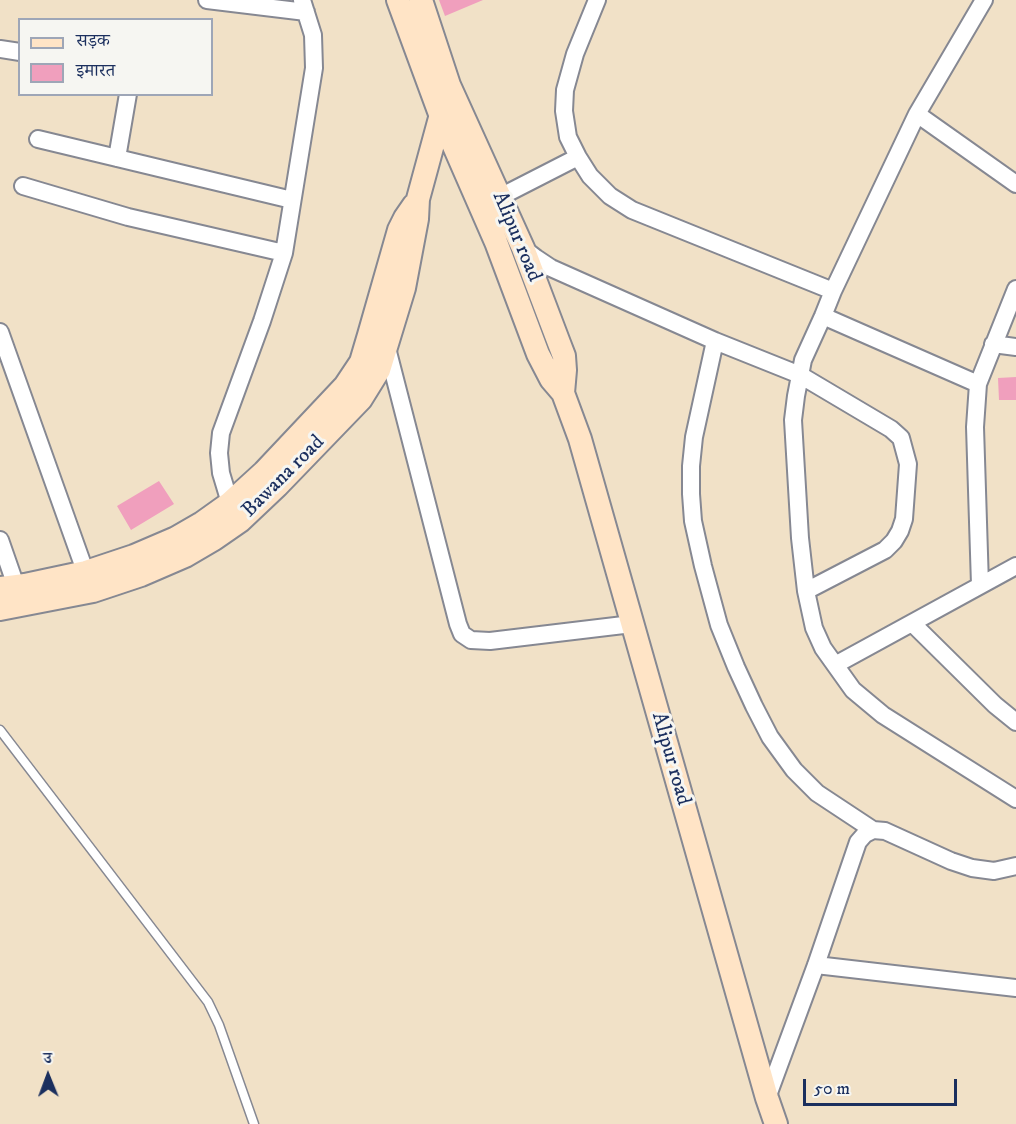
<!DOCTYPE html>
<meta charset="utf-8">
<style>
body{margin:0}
#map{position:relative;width:1016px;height:1124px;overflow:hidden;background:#f1e1c7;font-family:"IM FELL DW Pica","Noto Serif Devanagari",serif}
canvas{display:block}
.legend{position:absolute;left:18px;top:18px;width:195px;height:78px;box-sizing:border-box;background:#f6f6f2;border:2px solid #9ea6b7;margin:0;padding:8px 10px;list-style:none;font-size:18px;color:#1b2f5e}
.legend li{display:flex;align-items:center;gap:12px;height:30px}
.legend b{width:30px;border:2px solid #9ea6b7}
.north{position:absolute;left:18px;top:1046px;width:60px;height:60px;-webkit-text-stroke:4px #f6f6f2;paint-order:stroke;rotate:359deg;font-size:16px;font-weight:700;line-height:24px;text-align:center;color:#1b2f5e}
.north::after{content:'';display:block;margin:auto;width:21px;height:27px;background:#1b2f5e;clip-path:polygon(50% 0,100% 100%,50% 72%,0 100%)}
.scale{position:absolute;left:803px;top:1079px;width:154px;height:27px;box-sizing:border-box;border:3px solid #1b2f5e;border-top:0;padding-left:8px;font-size:18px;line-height:21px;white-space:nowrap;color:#1b2f5e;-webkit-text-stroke:4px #f6f6f2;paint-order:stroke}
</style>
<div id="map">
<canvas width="1016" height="1124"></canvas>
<ul class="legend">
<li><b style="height:8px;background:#ffe4c6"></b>सड़क</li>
<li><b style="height:16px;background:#f09fbd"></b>इमारत</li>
</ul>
<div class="north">उ</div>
<div class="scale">50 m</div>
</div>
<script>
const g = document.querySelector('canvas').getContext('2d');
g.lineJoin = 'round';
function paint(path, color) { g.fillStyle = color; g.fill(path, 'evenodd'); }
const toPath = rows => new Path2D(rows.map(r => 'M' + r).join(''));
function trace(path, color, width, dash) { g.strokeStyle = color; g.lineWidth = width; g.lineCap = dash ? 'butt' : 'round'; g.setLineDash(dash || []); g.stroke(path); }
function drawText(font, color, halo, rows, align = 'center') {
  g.font = font + ' "IM FELL DW Pica",serif'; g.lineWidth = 6; g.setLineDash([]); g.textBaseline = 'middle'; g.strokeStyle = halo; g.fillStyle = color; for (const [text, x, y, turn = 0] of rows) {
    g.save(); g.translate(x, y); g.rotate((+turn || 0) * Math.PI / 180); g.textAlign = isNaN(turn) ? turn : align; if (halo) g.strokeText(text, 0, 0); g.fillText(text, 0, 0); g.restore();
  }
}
paint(toPath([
 [439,0,483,0,445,16],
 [1016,377,1016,400,999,400,998,378],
 [159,481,174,504,131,530,117,506]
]), '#f09fbd');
const lane = toPath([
 [0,730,208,1002,219,1025,254,1124]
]);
const street = toPath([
 [207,0,306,12],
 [597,0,575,54,565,90,564,111,568,137,578,157,590,176,610,196,632,210,833,291],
 [984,0,917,114,833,291,823,316,803,360,796,396,793,420,800,538,806,591,814,628,823,648,853,690,883,715,1016,799],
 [0,49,20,52],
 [917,114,1016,184],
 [38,139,292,200],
 [117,158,128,94],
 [23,186,128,217,284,253],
 [490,202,578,157],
 [523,248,536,258,551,268,715,341,800,375,891,429,901,438,908,464,904,519,900,531,894,541,885,550,806,591],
 [823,316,978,384],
 [0,332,89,582],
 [715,341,694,437,691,466,691,494,693,521,703,566,719,625,736,667,754,706,770,737,794,770,817,793,873,830],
 [993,344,1016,347],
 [387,348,458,624,462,634,471,640,490,641,632,624],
 [233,510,230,503,221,473,219,453,221,433,262,321,284,253,314,68,313,35,302,0],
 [0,540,16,586],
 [980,585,975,427,978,384,1016,289],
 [912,623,995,705,1016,722],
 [835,665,1016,566],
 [816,965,1016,988],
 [767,1098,816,965,858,842,865,834,873,830,885,831,951,861,972,868,994,871,1016,866]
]);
const secondary = toPath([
 [398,0,440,114,496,242,538,354,551,379,563,393,580,439,767,1098,776,1124],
 [421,0,449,85,523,248,559,343,564,356,565,370,563,393],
 [0,588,25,585,86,572,134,556,176,538,202,523,230,503,264,472,345,386,361,362,369,335,399,230,405,218,414,205],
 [0,609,93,591,141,575,185,556,214,539,240,521,277,486,361,399,379,370,404,288,417,219,418,199,449,85]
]);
trace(lane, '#868892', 11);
trace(street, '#868892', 20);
trace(secondary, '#868892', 26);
trace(lane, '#fff', 8);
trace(street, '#fff', 16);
trace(secondary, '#ffe4c6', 22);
drawText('21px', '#1b2f5e', '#f6f6f2', [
 ["Alipur road",516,237,67],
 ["Bawana road",284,477,-45],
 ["Alipur road",670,759,74]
]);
</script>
